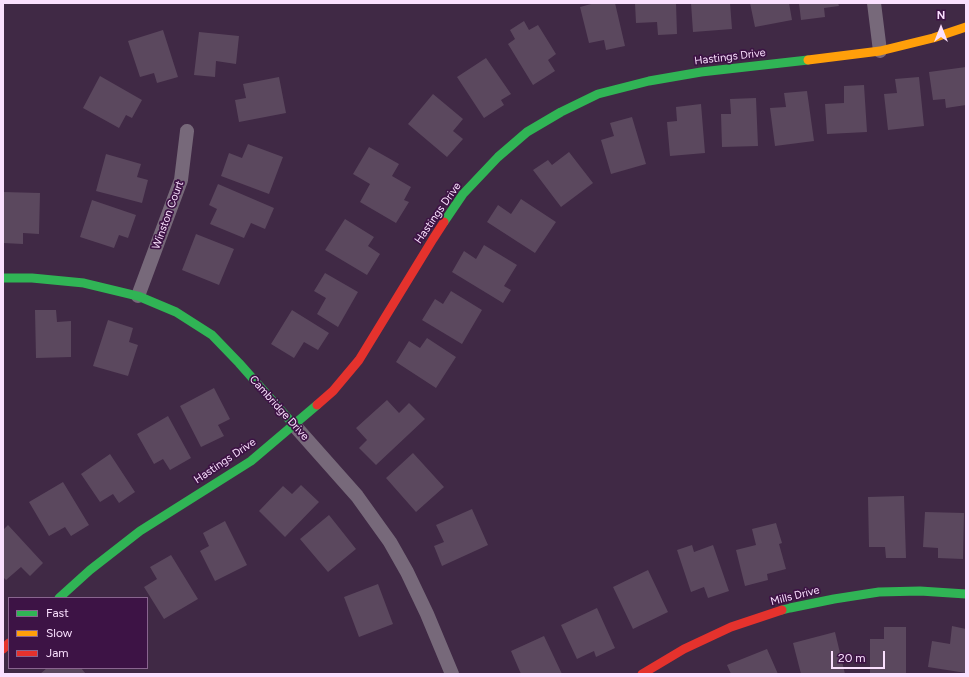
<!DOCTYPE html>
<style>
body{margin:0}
#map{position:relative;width:969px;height:677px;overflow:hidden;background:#402945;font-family:Figtree,sans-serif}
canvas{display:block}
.frame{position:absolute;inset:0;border:4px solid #fae0fe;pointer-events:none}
.legend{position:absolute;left:8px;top:597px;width:140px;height:72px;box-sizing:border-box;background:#3d1345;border:1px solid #89658f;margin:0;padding:5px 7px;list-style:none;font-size:12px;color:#fae0fe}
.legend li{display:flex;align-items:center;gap:8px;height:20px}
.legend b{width:20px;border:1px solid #89658f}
.north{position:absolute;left:921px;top:8px;width:40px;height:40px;-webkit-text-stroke:3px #3d1345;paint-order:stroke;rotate:0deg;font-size:11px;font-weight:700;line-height:16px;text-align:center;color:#fae0fe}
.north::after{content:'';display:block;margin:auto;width:14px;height:18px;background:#fae0fe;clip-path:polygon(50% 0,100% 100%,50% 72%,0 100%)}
.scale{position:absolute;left:831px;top:651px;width:54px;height:18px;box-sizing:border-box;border:2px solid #fae0fe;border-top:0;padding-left:5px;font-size:12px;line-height:14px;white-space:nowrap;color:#fae0fe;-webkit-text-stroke:3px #3d1345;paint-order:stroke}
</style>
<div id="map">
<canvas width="969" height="677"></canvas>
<div class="frame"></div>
<ul class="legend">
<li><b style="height:5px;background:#30b455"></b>Fast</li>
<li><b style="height:5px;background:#ff9f0a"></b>Slow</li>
<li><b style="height:5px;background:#e5322d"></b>Jam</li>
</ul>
<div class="north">N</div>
<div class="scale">20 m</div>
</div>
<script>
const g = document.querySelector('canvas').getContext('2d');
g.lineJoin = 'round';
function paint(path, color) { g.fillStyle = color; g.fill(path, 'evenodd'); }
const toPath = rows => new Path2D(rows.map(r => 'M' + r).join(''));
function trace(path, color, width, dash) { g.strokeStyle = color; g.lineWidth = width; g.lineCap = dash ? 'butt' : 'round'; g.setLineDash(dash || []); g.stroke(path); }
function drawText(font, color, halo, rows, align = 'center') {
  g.font = font + ' Figtree,sans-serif'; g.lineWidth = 3.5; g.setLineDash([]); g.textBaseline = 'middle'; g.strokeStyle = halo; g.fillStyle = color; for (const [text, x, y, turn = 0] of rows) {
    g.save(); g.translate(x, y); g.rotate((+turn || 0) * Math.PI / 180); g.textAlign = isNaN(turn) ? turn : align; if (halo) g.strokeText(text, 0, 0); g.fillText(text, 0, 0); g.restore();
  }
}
paint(toPath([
 [595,3,615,3,625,46,606,50,604,40,589,43,580,7],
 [635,3,676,3,677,34,658,35,657,22,636,23],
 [691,3,730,3,732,29,693,32],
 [750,3,789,3,792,20,755,27],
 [799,3,838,3,839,6,824,8,825,17,801,20],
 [524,21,529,30,538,25,556,54,548,60,555,71,533,85,508,44,515,39,510,30],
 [163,30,178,77,157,83,154,73,140,77,128,41],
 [199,32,239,36,236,64,216,61,215,77,194,75],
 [486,58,511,94,501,100,504,105,484,118,457,77],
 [966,67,966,105,946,108,945,99,933,100,929,72],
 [100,76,142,100,132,118,126,115,119,128,83,108],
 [279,77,286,113,239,122,235,100,246,98,243,84],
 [919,77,924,126,888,130,884,94,897,93,895,79],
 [864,85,867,132,827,134,825,104,844,103,844,86],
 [807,91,814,141,775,146,770,108,786,107,784,93],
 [433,94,463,119,453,131,463,139,447,157,408,124],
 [756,98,758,146,722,147,721,114,731,114,730,99],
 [701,104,705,153,670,156,667,122,677,121,676,107],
 [632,117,646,164,611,174,601,140,614,136,610,123],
 [248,144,283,157,269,194,221,176,229,153,242,158],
 [369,147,399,164,392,176,411,187,404,200,409,202,396,223,360,202,370,184,353,174],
 [569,152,593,183,561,207,533,170,548,160,552,165],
 [106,154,141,164,137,177,148,180,142,203,96,191],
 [218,184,274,208,265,229,251,223,244,238,210,224,217,209,209,205],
 [3,192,40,193,39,234,23,233,23,244,3,243],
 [521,199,556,222,535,253,487,222,498,205,511,214],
 [92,200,136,215,128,238,119,235,114,248,80,237],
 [345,219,374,237,368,246,380,254,367,275,325,250],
 [196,234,234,249,219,285,182,270],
 [484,245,517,265,504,286,511,290,503,303,452,272,464,251,476,259],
 [325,273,358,292,338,327,317,314,326,298,314,291],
 [451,291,482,310,462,344,422,320,435,299,443,304],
 [35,310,56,310,57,322,71,321,71,357,36,358],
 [292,310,329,333,318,350,304,342,294,358,271,344],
 [108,320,133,328,129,342,138,345,128,376,93,366],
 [427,338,456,357,436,388,396,362,409,341,420,348],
 [214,388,230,419,218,425,224,436,201,447,180,406],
 [387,400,399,413,409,403,425,419,376,465,359,448,367,440,356,428],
 [168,416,191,458,170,470,163,459,154,464,137,434],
 [413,453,444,487,416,512,386,478],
 [110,454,135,492,119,503,113,494,100,502,81,474],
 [63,482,89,525,71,536,65,527,49,536,29,502],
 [301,485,319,502,285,537,259,511,283,486,292,494],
 [904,496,906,558,886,558,885,547,869,547,868,497],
 [472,509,488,545,442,566,434,546,444,542,436,525],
 [925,512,964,513,963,559,938,558,938,548,923,547],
 [329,515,356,549,328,572,300,539],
 [225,521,247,565,215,581,200,551,209,546,203,533],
 [776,523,782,543,779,544,786,569,767,574,768,580,745,586,736,550,756,545,752,529],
 [8,525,43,563,30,576,21,567,6,580,3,577,3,530],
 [692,545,694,552,713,545,729,591,708,598,704,587,691,592,677,550],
 [171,555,198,599,164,619,144,587,157,579,150,567],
 [648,570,668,612,633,629,613,587],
 [378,584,393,624,359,637,344,597],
 [597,608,615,648,596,657,594,651,577,659,561,625],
 [952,626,966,629,966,673,928,667,932,641,950,644],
 [884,627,906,627,906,674,870,674,870,639,884,639],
 [835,632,845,674,801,674,793,643],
 [544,636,562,674,521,674,511,651],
 [767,649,778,674,731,674,727,665],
 [47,668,81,668,86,674,40,674]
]), '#5b485e');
trace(toPath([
 [874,3,880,51],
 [138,296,181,180,187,131],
 [294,425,357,496,390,542,407,572,427,614,452,674]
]), '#77697a', 14);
trace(toPath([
 [444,222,463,194,498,157,527,132,561,112,598,94,649,81,701,72,808,60],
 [3,278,32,278,84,283,138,296,176,312,212,335,239,363,294,425],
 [59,598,90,570,140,531,251,461,317,405],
 [782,610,790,608,834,599,879,592,920,591,966,594]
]), '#30b455', 9);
trace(toPath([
 [808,60,880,51,933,38,966,27]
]), '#ff9f0a', 9);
trace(toPath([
 [317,405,333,391,359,360,433,239,444,222],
 [3,649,9,643],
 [642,674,684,649,731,627,782,610]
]), '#e5322d', 9);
drawText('11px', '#fae0fe', '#3d1345', [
 ["Hastings Drive",730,57,-7],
 ["Hastings Drive",438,213,-55],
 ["Winston Court",168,215,-70],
 ["Cambridge Drive",279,408,48],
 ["Hastings Drive",225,461,-34],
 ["Mills Drive",795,596,-14]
]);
</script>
